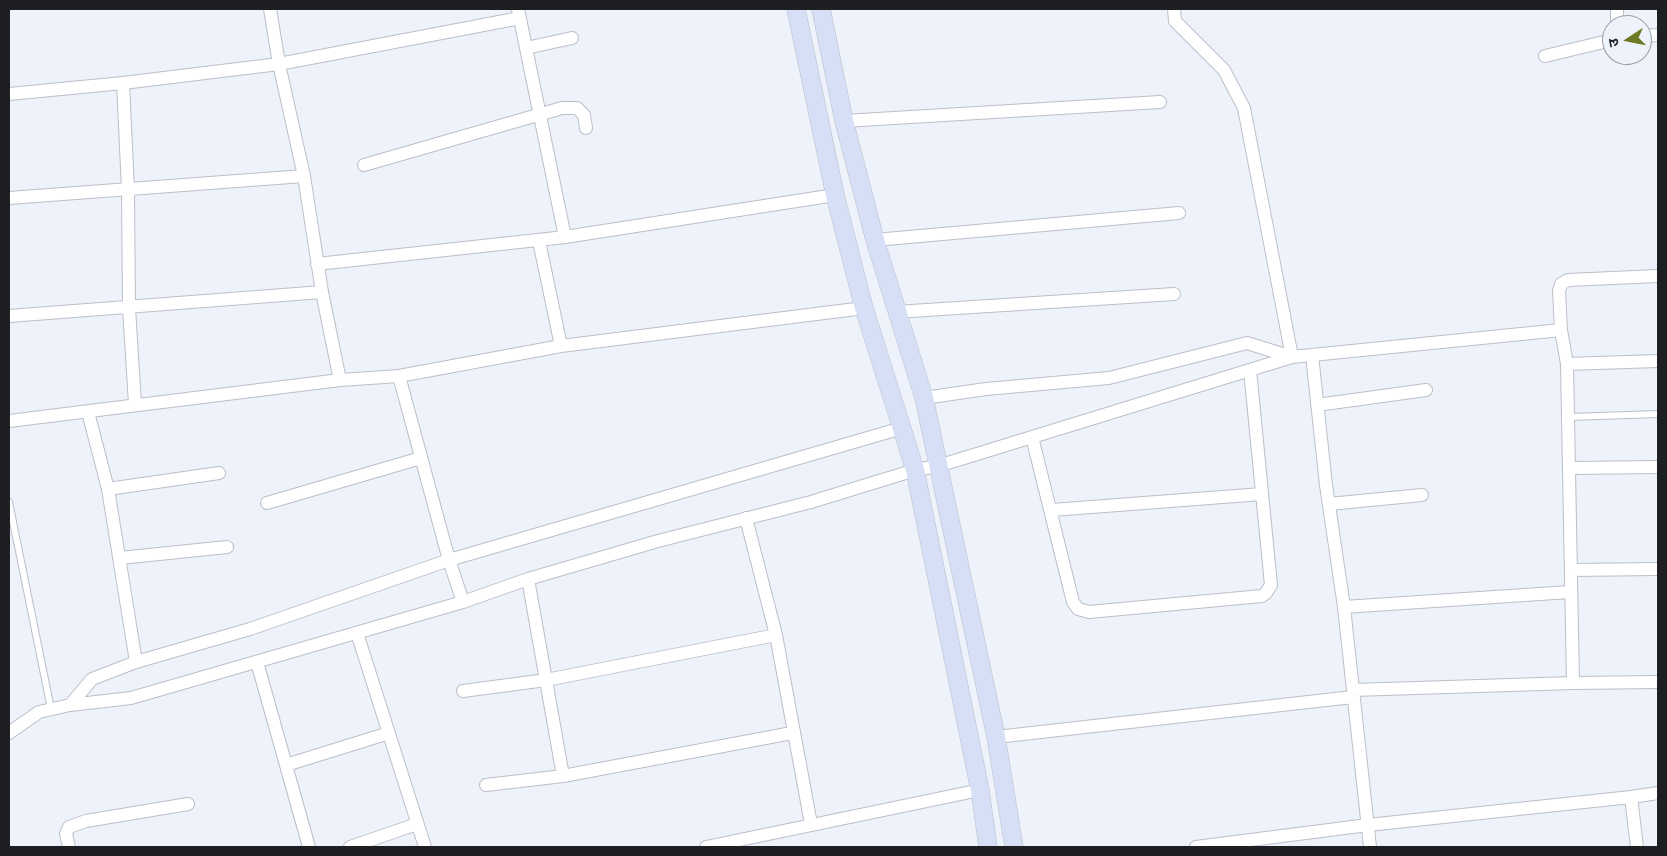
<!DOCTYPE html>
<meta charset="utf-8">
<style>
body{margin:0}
#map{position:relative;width:1667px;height:856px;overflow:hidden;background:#eef2fb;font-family:"Noto Serif","Noto Sans Devanagari",serif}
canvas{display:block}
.frame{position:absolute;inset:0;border:10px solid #1d1f22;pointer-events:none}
.north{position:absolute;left:1602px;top:15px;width:50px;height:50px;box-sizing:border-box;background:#eef2fb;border:1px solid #9a9ea4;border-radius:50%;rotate:259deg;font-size:14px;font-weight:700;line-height:20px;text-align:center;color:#1d1f22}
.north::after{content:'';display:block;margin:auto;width:18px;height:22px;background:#6d7925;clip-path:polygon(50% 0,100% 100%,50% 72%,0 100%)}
</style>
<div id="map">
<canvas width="1667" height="856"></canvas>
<div class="frame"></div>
<div class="north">उ</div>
</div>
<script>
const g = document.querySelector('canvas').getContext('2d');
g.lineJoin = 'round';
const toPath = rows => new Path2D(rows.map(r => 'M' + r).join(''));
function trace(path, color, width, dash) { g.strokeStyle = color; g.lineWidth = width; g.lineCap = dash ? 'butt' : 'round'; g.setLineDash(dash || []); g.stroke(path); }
const lane = toPath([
 [1569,417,1658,414],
 [9,502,51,709]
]);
const street = toPath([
 [270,9,279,64,304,176,322,292,340,380],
 [518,9,565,237],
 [1617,25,1617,9],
 [1642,36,1658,35],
 [526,48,572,38],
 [1545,56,1612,40],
 [123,83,128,190,129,308,135,404],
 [9,94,123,83,279,64,520,18],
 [844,121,1160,102],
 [364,165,562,108,577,108,584,115,586,128],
 [9,198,304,176],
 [875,240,1179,213],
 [539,241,561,346],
 [317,264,565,237,835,195],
 [896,312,1174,294],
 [9,316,322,292],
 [1312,355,1561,330,1559,291,1561,284,1568,280,1658,276],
 [1567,364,1658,361],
 [399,376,561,346,864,308],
 [924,398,986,389,1109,378,1247,343,1292,357,1312,355,1326,485,1344,607,1370,847],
 [1317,405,1426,390],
 [88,412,108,489,136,662,250,629,449,560,902,428],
 [9,421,340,380,399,376,449,560,463,602],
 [1032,437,1073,602,1078,609,1089,612,1262,596,1266,593,1271,585,1250,370],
 [1571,468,1658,467],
 [108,489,219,473],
 [267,503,421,458],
 [1329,504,1422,495],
 [1052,510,1262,494],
 [746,518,776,635,811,824],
 [120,558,227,547],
 [1571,570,1658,569],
 [528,579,563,776],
 [1344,607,1570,592],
 [357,633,425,847],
 [257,662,309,847],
 [1573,683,1658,682],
 [1353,690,1573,683,1567,364,1561,330],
 [463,691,546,680,776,635],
 [70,705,92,679,136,662],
 [9,733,39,712,70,705,131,698,463,602,528,579,658,541,811,502,915,470,938,466,1292,357,1244,108,1224,70,1175,21,1174,9],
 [996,737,1353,697],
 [286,765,389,733],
 [486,785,563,776,792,733],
 [1631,797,1658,793],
 [69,847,66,834,69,827,86,821,188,804],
 [350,847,417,824],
 [706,847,980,790],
 [1196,847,1368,825,1631,797,1637,847]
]);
const secondary = toPath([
 [796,9,835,195,864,308,915,470,980,790,988,847],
 [821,9,844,121,875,240,924,398,996,737,1014,847]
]);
trace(lane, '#bbbfc8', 8);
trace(street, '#bbbfc8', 14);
trace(secondary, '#bbbfc8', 19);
trace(lane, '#fff', 6);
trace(street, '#fff', 12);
trace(secondary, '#d6dff5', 18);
</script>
